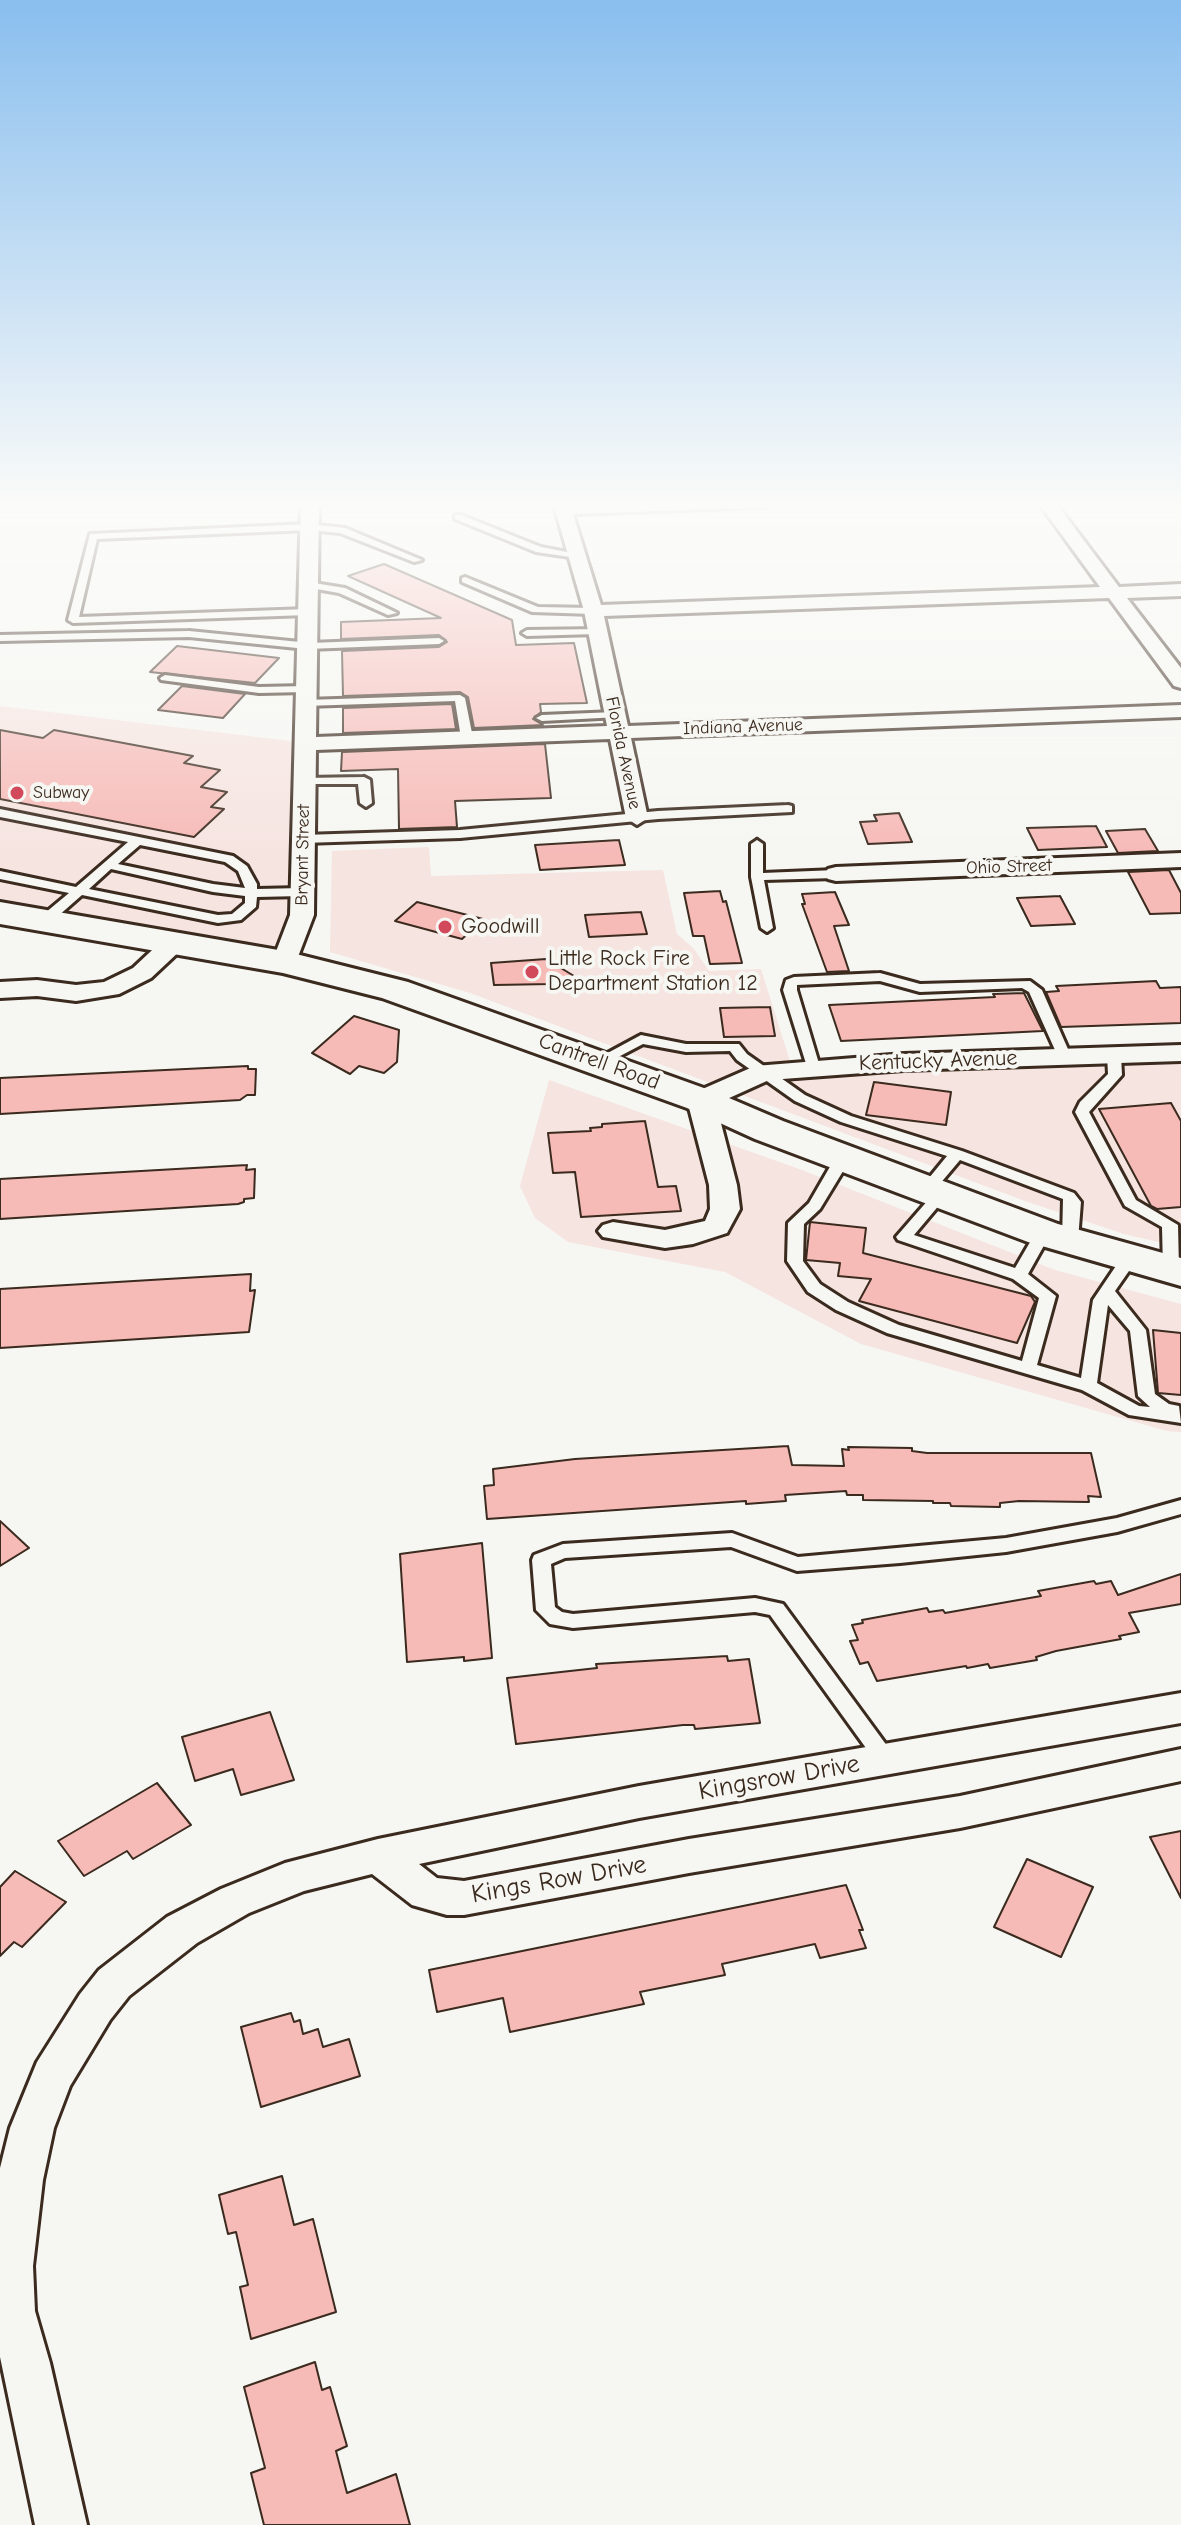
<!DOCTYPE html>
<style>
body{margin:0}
canvas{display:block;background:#f6f6f2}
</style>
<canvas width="1181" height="2525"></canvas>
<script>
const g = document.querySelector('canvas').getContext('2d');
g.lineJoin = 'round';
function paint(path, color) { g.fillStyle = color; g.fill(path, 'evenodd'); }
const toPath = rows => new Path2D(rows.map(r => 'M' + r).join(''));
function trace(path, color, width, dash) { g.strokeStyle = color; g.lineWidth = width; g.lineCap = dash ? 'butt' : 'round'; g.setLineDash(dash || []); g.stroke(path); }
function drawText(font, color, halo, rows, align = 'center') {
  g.font = font + ' "Comic Neue",sans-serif'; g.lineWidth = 8; g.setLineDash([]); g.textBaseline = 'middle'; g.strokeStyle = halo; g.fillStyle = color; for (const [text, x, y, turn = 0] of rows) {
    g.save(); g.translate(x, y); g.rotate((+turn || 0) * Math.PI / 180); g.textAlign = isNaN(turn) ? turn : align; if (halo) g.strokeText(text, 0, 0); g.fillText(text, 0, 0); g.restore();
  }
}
paint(toPath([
 [0,706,291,741,304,802,302,915,284,962,0,913],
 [429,847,431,876,663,870,677,934,694,949,709,971,761,969,795,1077,919,1069,1181,1063,1181,1247,1124,1234,1025,1201,470,993,330,952,332,851],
 [549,1080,802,1170,1055,1270,1181,1304,1181,1432,1167,1431,861,1344,725,1272,568,1242,535,1218,520,1186]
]), '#f6e4e0');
const building = toPath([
 [384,564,512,620,516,645,574,643,587,703,540,704,541,712,533,719,543,725,474,728,468,697,460,692,343,696,342,651,439,647,447,642,439,635,341,639,341,622,441,618,348,576,384,564],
 [177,646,279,658,255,683,150,672,177,646],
 [182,686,245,694,223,718,158,710,182,686],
 [452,704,456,729,343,733,343,708,452,704],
 [0,730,43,738,54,730,193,756,184,763,220,770,201,787,227,792,211,807,224,809,194,837,0,799,0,730],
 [545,744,551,798,455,801,457,827,399,829,398,769,341,771,342,752,545,744],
 [899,813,912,842,868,844,860,822,877,821,874,815,899,813],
 [1096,826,1107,847,1038,850,1027,828,1096,826],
 [1145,829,1158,851,1118,853,1106,831,1145,829],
 [619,840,625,865,540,870,535,845,619,840],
 [1169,870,1181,893,1181,913,1150,914,1128,872,1169,870],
 [720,891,723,902,726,901,742,963,710,964,704,936,693,936,684,893,720,891],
 [835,892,849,925,834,926,849,971,827,972,802,904,805,904,802,894,835,892],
 [1060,896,1075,924,1031,926,1017,898,1060,896],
 [417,902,483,919,462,939,395,921,417,902],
 [641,912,647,934,589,937,585,915,641,912],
 [546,959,579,979,551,981,551,984,494,985,491,963,546,959],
 [1156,981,1160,988,1181,987,1181,1023,1061,1027,1046,992,1059,991,1056,986,1156,981],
 [1024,993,1043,1031,841,1041,829,1005,995,997,993,994,1024,993],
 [770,1007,775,1036,724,1037,720,1008,770,1007],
 [354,1016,399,1030,397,1062,384,1073,359,1066,350,1074,312,1053,354,1016],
 [248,1066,248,1069,256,1069,255,1095,247,1095,240,1100,0,1114,0,1078,248,1066],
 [874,1082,951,1092,946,1125,866,1115,874,1082],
 [1171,1103,1181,1121,1181,1207,1157,1209,1151,1206,1099,1109,1171,1103],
 [645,1121,658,1187,676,1186,681,1211,581,1217,575,1172,553,1173,548,1133,591,1131,590,1128,602,1127,602,1124,645,1121],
 [247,1165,246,1170,255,1169,254,1198,244,1199,244,1202,238,1204,0,1219,0,1179,247,1165],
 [810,1222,866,1228,863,1253,1031,1296,1035,1302,1017,1343,859,1301,871,1279,838,1276,840,1263,806,1260,810,1222],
 [251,1274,250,1291,255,1290,249,1332,0,1348,0,1289,251,1274],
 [1153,1330,1181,1333,1181,1395,1158,1393,1153,1330],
 [788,1446,792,1465,844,1466,842,1449,849,1450,848,1447,912,1448,912,1451,927,1453,1091,1453,1101,1497,1088,1496,1089,1502,1019,1501,1000,1503,1000,1507,951,1506,950,1503,933,1503,933,1501,863,1500,863,1495,847,1495,846,1491,785,1495,786,1501,746,1504,746,1501,487,1519,484,1486,494,1485,493,1469,575,1459,788,1446],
 [0,1521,29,1548,0,1566,0,1521],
 [482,1543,492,1658,464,1661,464,1657,407,1662,400,1554,482,1543],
 [1181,1574,1181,1604,1129,1613,1139,1632,1119,1636,1121,1639,1056,1651,1036,1657,1037,1660,990,1668,988,1664,967,1668,966,1666,877,1681,868,1662,860,1664,850,1641,858,1640,852,1625,863,1623,862,1620,927,1608,929,1612,943,1610,945,1613,1041,1596,1038,1591,1094,1581,1096,1584,1111,1581,1118,1595,1181,1574],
 [727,1656,728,1661,749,1659,760,1723,695,1729,694,1725,683,1725,516,1744,507,1678,597,1668,596,1664,727,1656],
 [270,1712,294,1780,241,1795,233,1769,195,1781,182,1737,270,1712],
 [157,1783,191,1825,133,1859,127,1851,84,1876,58,1841,157,1783],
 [1181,1831,1181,1898,1150,1837,1181,1831],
 [1027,1859,1093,1887,1061,1957,994,1927,1027,1859],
 [15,1871,66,1902,22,1947,14,1942,0,1956,0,1887,15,1871],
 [846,1885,863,1930,859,1930,866,1948,820,1958,815,1944,722,1964,725,1975,640,1992,644,2004,510,2032,503,1998,437,2012,429,1970,846,1885],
 [291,2013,294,2022,300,2020,303,2034,318,2029,323,2047,349,2039,360,2076,261,2107,241,2027,291,2013],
 [282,2176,294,2225,313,2219,336,2312,251,2339,240,2287,248,2285,236,2232,228,2234,219,2195,282,2176],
 [315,2362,322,2390,330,2387,347,2446,336,2451,347,2493,396,2474,410,2525,264,2525,251,2473,265,2468,244,2387,315,2362]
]);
paint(building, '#f6bab7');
trace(building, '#3b2a1e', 2);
const service = toPath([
 [455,515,461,515,541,547,582,555,577,558,536,552,455,519,455,515],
 [309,524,345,528,422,560,414,562,340,533,309,530,97,539,79,617,308,609,313,612,308,615,73,623,68,620,90,534,309,524],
 [465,577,538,607,593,608,598,611,593,614,532,612,462,582,462,578,465,577],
 [308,582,345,588,397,613,388,615,339,593,305,587,303,585,308,582],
 [601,629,602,631,597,634,527,636,522,633,527,630,601,629],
 [189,631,310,643,439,638,444,641,439,644,307,649,189,637,0,641,0,635,189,631],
 [165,675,259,687,306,686,311,689,306,692,259,693,161,680,160,678,165,675],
 [460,695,465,698,473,738,467,741,461,738,455,701,306,706,301,703,306,700,460,695],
 [615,712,621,715,619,717,542,721,536,718,542,715,615,712],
 [364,777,370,780,372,803,366,807,360,803,358,784,305,784,299,781,305,778,364,777],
 [788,805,792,806,792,812,658,819,460,838,303,843,297,839,303,835,460,830,658,811,788,805],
 [0,809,233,856,247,866,257,884,257,889,302,888,308,892,302,896,257,897,256,907,241,920,218,923,82,895,49,924,39,924,39,918,69,893,0,879,0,871,76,887,128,842,0,817,0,809],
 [140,845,225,862,238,871,245,888,213,884,118,864,140,845],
 [111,869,213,892,245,896,245,903,232,914,218,915,89,889,111,869],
 [757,840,763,844,763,873,836,870,842,874,836,878,764,880,773,928,767,932,761,928,751,877,751,844,757,840],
 [880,973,920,984,1030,981,1042,990,1071,1056,1069,1059,1059,1059,1029,992,1022,988,920,992,880,981,797,985,797,990,820,1067,813,1071,808,1070,783,990,786,980,794,977,880,973],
 [641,1035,686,1044,739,1044,747,1054,805,1095,851,1116,962,1151,1074,1193,1081,1202,1078,1240,1070,1245,1062,1240,1063,1199,960,1160,933,1192,923,1192,920,1189,947,1156,841,1122,795,1101,737,1060,730,1051,686,1052,643,1044,603,1065,598,1066,591,1062,641,1035],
 [1114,1051,1121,1055,1122,1075,1089,1112,1136,1200,1178,1225,1179,1269,1177,1273,1171,1274,1163,1269,1162,1227,1125,1206,1075,1112,1080,1102,1108,1074,1107,1055,1114,1051],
 [843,1153,851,1158,820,1209,804,1224,803,1261,820,1284,848,1302,899,1325,1022,1361,1039,1298,1013,1279,898,1240,896,1237,936,1191,946,1191,949,1194,946,1197,914,1235,1015,1268,1037,1230,1049,1230,1051,1233,1028,1274,1056,1296,1037,1365,1081,1378,1093,1300,1124,1254,1136,1254,1138,1258,1115,1291,1146,1330,1155,1394,1169,1404,1179,1406,1181,1423,1129,1415,1082,1390,887,1333,836,1310,808,1292,787,1261,788,1223,809,1203,835,1158,843,1153],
 [1108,1305,1130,1331,1138,1396,1150,1407,1139,1406,1097,1383,1108,1305],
 [1181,1500,1181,1514,1117,1532,1006,1552,900,1563,797,1571,731,1547,565,1558,551,1564,555,1607,562,1612,573,1614,755,1598,783,1604,893,1754,896,1760,893,1766,886,1768,879,1766,770,1615,755,1612,573,1628,550,1624,536,1610,532,1560,534,1555,563,1544,732,1533,798,1557,1006,1538,1117,1518,1181,1500]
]);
const minor = toPath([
 [301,502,319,502,316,737,607,726,584,611,553,502,773,502,765,507,573,514,601,605,1100,587,1038,502,1055,502,1119,587,1181,584,1181,596,1127,598,1181,668,1181,688,1174,686,1109,598,604,616,628,726,1181,705,1181,717,631,738,648,818,637,825,626,818,610,739,316,750,314,915,296,962,293,967,284,969,275,967,272,962,290,915,301,502],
 [1181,853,1181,867,836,881,828,879,824,874,828,869,836,867,1181,853],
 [174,936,183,938,186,943,183,948,151,978,119,994,76,1001,37,996,0,998,0,982,37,980,76,985,104,982,133,968,165,938,174,936],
 [1181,1045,1181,1061,904,1070,769,1080,716,1104,737,1185,740,1209,727,1233,693,1244,665,1248,603,1237,598,1231,603,1225,613,1222,665,1230,705,1221,710,1209,709,1185,687,1100,691,1094,755,1066,904,1054,1181,1045],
 [1181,1693,1181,1723,639,1818,419,1864,437,1878,464,1881,689,1839,960,1796,1181,1749,1181,1781,960,1828,689,1873,464,1915,447,1915,412,1905,372,1874,304,1891,249,1913,197,1943,129,1996,110,2020,70,2086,54,2128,43,2180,33,2266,35,2311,50,2363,87,2525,35,2525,0,2357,0,2168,10,2128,37,2062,80,1994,99,1970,167,1917,221,1889,285,1863,378,1839,639,1786,1181,1693]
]);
const primary = toPath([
 [0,902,284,951,408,982,715,1092,783,1121,1058,1224,1181,1258,1181,1286,1028,1242,755,1139,687,1108,382,998,283,973,0,924,0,902]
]);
trace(service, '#3b2a1e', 6);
trace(minor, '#3b2a1e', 6);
trace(primary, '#3b2a1e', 6);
paint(service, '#f6f6f2');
paint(minor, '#f6f6f2');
paint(primary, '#f6f6f2');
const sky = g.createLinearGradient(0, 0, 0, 856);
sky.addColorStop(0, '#89beee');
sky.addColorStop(0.59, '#fbfbf9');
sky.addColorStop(1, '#fbfbf900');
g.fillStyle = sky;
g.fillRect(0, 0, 1181, 856);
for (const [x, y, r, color] of [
 [17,793,8,"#d1495b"],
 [445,927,8,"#d1495b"],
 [532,972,8,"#d1495b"]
]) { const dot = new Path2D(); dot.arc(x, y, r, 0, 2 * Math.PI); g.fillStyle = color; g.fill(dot); trace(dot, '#f6f6f2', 3); }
drawText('18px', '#3b2a1e', '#f6f6f2', [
 ["Indiana Avenue",743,727,-2],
 ["Florida Avenue",623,753,78],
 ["Bryant Street",303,855,-89],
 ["Ohio Street",1009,867,-2]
]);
drawText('18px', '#3b2a1e', '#f6f6f2', [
 ["Subway",33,793]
], 'left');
drawText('22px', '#3b2a1e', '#f6f6f2', [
 ["Goodwill",461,927],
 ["Little Rock Fire",548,959],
 ["Department Station 12",548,984]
], 'left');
drawText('22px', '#3b2a1e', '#f6f6f2', [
 ["Kentucky Avenue",938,1061,-2],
 ["Cantrell Road",599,1062,20]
]);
drawText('26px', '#3b2a1e', '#f6f6f2', [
 ["Kingsrow Drive",779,1778,-10],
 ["Kings Row Drive",559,1880,-10]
]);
</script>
